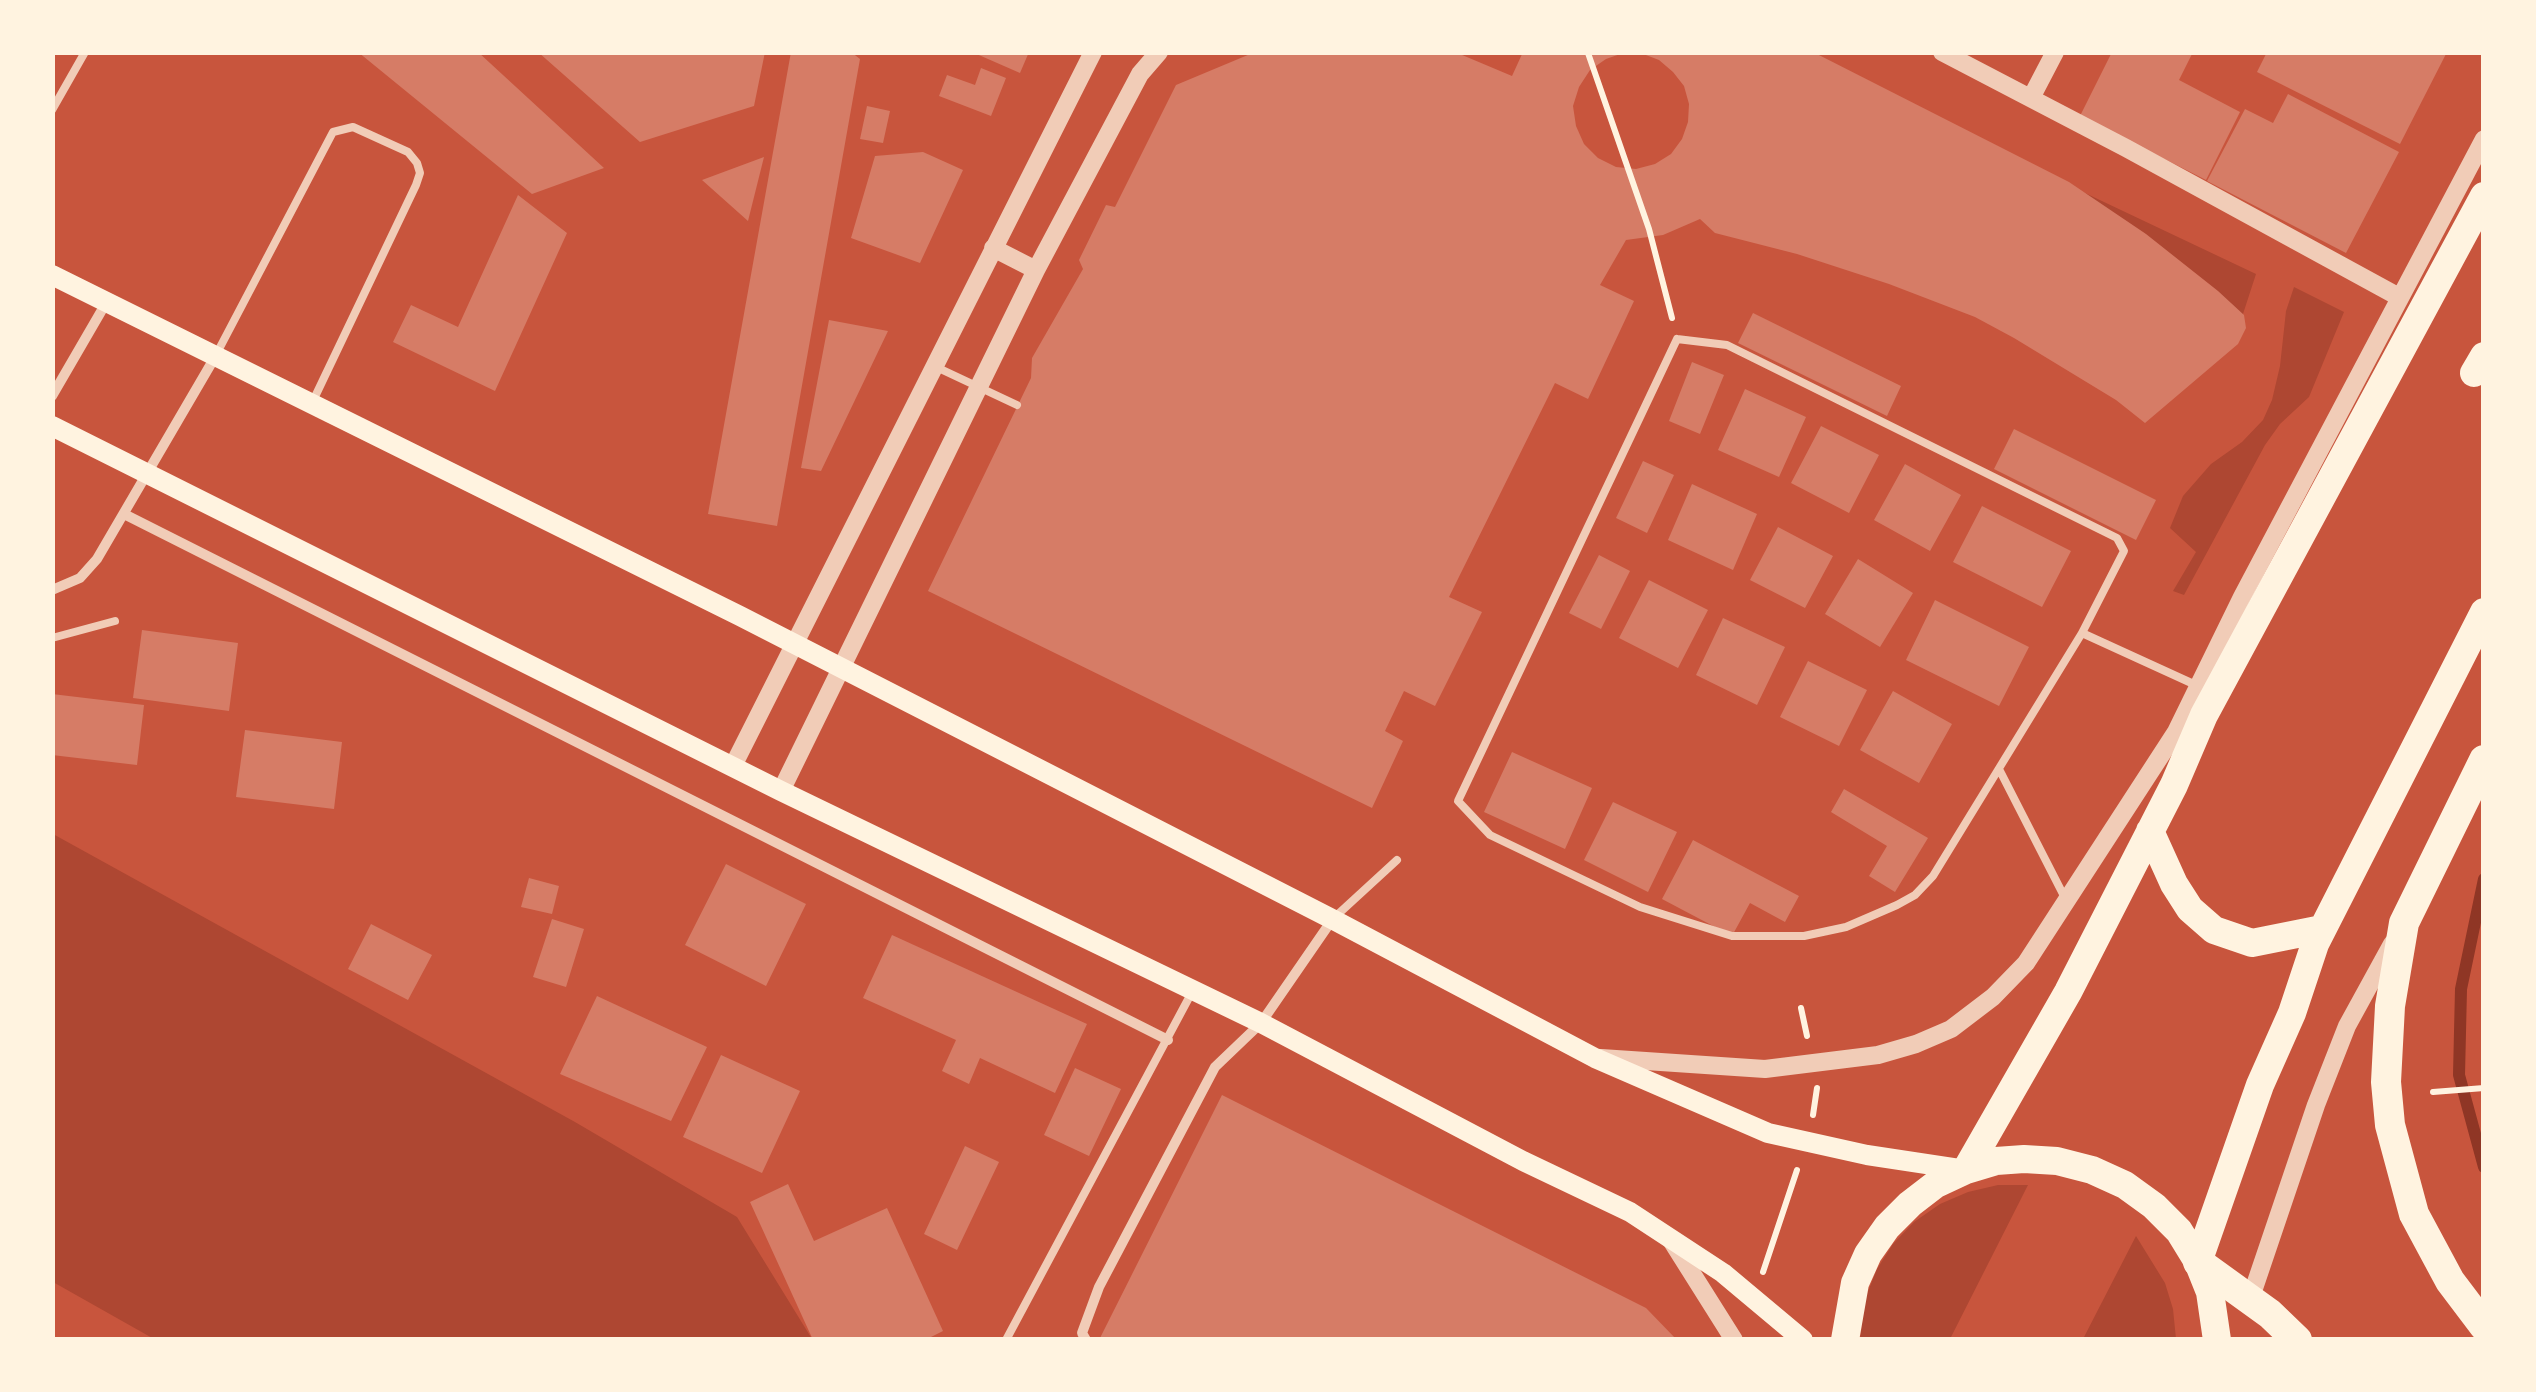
<!DOCTYPE html>
<style>
body{margin:0}
#map{position:relative;width:2536px;height:1392px;overflow:hidden;background:#c8553d;font-family:Commissioner,sans-serif}
canvas{display:block}
.frame{position:absolute;inset:0;border:55px solid #fff3e0;pointer-events:none}
</style>
<div id="map">
<canvas width="2536" height="1392"></canvas>
<div class="frame"></div>
</div>
<script>
const g = document.querySelector('canvas').getContext('2d');
g.lineJoin = 'round';
function paint(path, color) { g.fillStyle = color; g.fill(path, 'evenodd'); }
const toPath = rows => new Path2D(rows.map(r => 'M' + r).join(''));
function trace(path, color, width, dash) { g.strokeStyle = color; g.lineWidth = width; g.lineCap = dash ? 'butt' : 'round'; g.setLineDash(dash || []); g.stroke(path); }
paint(toPath([
 [2066,184,2256,274,2242,317],
 [2294,287,2344,312,2309,397,2280,424,2265,445,2184,595,2173,591,2196,552,2170,528,2183,496,2211,464,2242,442,2263,420,2272,400,2280,366,2286,311],
 [53,834,575,1122,737,1217,812,1339,154,1339,53,1282],
 [1998,1185,2028,1185,1950,1339,1860,1340,1865,1299,1877,1269,1893,1244,1914,1222,1940,1204,1968,1192],
 [2136,1236,2165,1283,2173,1309,2176,1339,2083,1339]
]), '#ae4732');
trace(toPath([
 [2484,879,2461,989,2459,1075,2484,1167]
]), '#8f3625', 12);
paint(toPath([
 [358,52,478,52,604,168,532,194],
 [538,52,765,52,754,106,640,142],
 [791,52,851,52,860,59,777,526,708,514],
 [972,52,1029,52,1020,73],
 [1255,52,1455,52,1512,76,1523,52,1626,52,1606,59,1590,70,1579,87,1573,106,1576,126,1584,144,1598,158,1616,167,1636,169,1655,164,1671,154,1682,139,1688,122,1689,104,1684,86,1673,72,1659,60,1638,52,1813,52,2069,182,2146,234,2218,291,2244,315,2246,328,2238,344,2145,423,2116,400,2014,338,1975,317,1889,284,1797,254,1715,233,1700,219,1663,235,1626,240,1600,285,1634,301,1588,399,1555,383,1449,597,1482,612,1435,706,1404,691,1385,731,1403,741,1372,808,928,591,1031,378,1032,358,1083,269,1079,260,1106,205,1115,207,1176,85],
 [2112,52,2193,52,2179,80,2240,112,2206,180,2080,116],
 [2267,52,2447,52,2400,144,2257,72],
 [981,68,1006,78,991,116,939,96,947,75,975,85],
 [2288,94,2399,152,2346,253,2207,181,2245,109,2273,123],
 [867,106,890,111,883,143,860,139],
 [923,152,963,170,920,263,851,238,875,156],
 [764,157,748,221,702,180],
 [518,195,567,233,495,391,393,342,411,305,458,327],
 [1753,313,1901,386,1887,416,1738,343],
 [829,320,888,331,821,471,801,468],
 [1692,362,1724,375,1700,434,1669,421],
 [1745,389,1806,417,1779,477,1718,450],
 [1821,426,1879,455,1849,513,1791,483],
 [2014,429,2156,500,2136,540,1994,469],
 [1643,461,1674,475,1647,533,1616,518],
 [1905,464,1961,495,1930,551,1874,520],
 [1692,484,1757,514,1733,570,1668,540],
 [1982,506,2071,551,2042,607,1953,562],
 [1778,527,1833,556,1805,608,1750,580],
 [1599,555,1630,571,1601,629,1569,613],
 [1858,559,1913,593,1880,647,1825,614],
 [1649,580,1708,610,1678,668,1619,638],
 [1935,600,2029,647,1999,706,1906,660],
 [1723,618,1785,647,1757,705,1696,675],
 [142,630,238,643,229,711,133,698],
 [1808,661,1867,690,1839,746,1780,717],
 [1893,691,1952,724,1919,783,1860,750],
 [52,694,144,705,137,765,52,755],
 [245,730,342,742,334,809,236,797],
 [1512,752,1592,788,1565,849,1484,812],
 [1844,789,1928,838,1895,892,1869,876,1887,846,1831,812],
 [1613,802,1677,832,1648,892,1584,860],
 [1693,840,1799,896,1785,922,1750,903,1732,936,1662,899],
 [726,864,806,904,766,986,685,945],
 [529,878,559,886,552,914,521,907],
 [552,919,584,929,566,987,533,977],
 [371,924,432,955,408,1000,348,969],
 [892,935,1087,1024,1055,1093,980,1058,969,1084,942,1071,956,1040,863,998],
 [597,996,707,1047,671,1121,560,1074],
 [721,1055,800,1091,762,1173,683,1137],
 [1075,1068,1121,1089,1089,1156,1044,1135],
 [1222,1095,1646,1308,1677,1340,1099,1340],
 [965,1146,999,1162,957,1250,924,1234],
 [788,1184,814,1241,887,1208,943,1331,925,1340,813,1340,750,1202]
]), '#d67c66');
trace(toPath([
 [1588,53,1649,229,1672,318],
 [1801,1008,1807,1036],
 [2433,1092,2484,1088],
 [1813,1115,1817,1088],
 [1763,1272,1797,1170]
]), '#fff3e0', 6);
trace(toPath([
 [52,110,85,52],
 [1677,339,1727,345,2117,538,2124,551,2082,633,1933,876,1915,895,1897,905,1846,927,1804,936,1732,936,1640,907,1490,835,1458,801,1677,339],
 [217,353,333,132,353,127,408,152,417,163,420,173,416,185,312,403],
 [934,366,1017,405],
 [2082,633,2198,686],
 [52,638,115,621],
 [1999,769,2065,898],
 [1336,916,1397,860],
 [1006,1340,1192,992]
]), '#f1ccb7', 8);
trace(toPath([
 [52,396,106,303],
 [124,514,1168,1040],
 [52,590,80,578,97,559,215,357],
 [1086,1340,1082,1333,1099,1287,1215,1067,1261,1023,1332,920]
]), '#f1ccb7', 10);
trace(toPath([
 [1942,52,2126,148,2399,297],
 [2031,98,2055,52],
 [993,248,1036,270],
 [733,766,1093,52],
 [781,791,1036,270,1140,74,1159,52],
 [1601,1058,1765,1069,1878,1055,1916,1044,1951,1029,1993,997,2026,963,2176,732,2242,597,2484,139],
 [1671,1240,1734,1340],
 [2250,1300,2316,1105,2347,1026,2392,944]
]), '#f1ccb7', 18);
trace(toPath([
 [52,275,740,616,1332,919,1595,1058,1768,1133,1867,1155,1966,1170],
 [52,426,781,791,1261,1023,1523,1161,1630,1212,1723,1273,1803,1340]
]), '#fff3e0', 20);
trace(toPath([
 [2474,373,2484,356],
 [2150,831,2174,884,2190,909,2214,930,2252,943,2322,929],
 [1966,1170,2068,992,2174,785,2204,715,2484,196],
 [2198,1262,2260,1085,2292,1013,2315,944,2484,612],
 [1845,1340,1855,1283,1868,1254,1887,1227,1910,1204,1936,1184,1966,1170,1996,1161,2024,1159,2057,1161,2092,1170,2125,1185,2154,1206,2179,1231,2198,1262,2210,1292,2217,1340]
]), '#fff3e0', 28);
trace(toPath([
 [2484,760,2404,923,2390,1006,2386,1082,2390,1125,2414,1214,2450,1281,2484,1326],
 [2198,1262,2270,1314,2297,1340]
]), '#fff3e0', 30);
</script>
